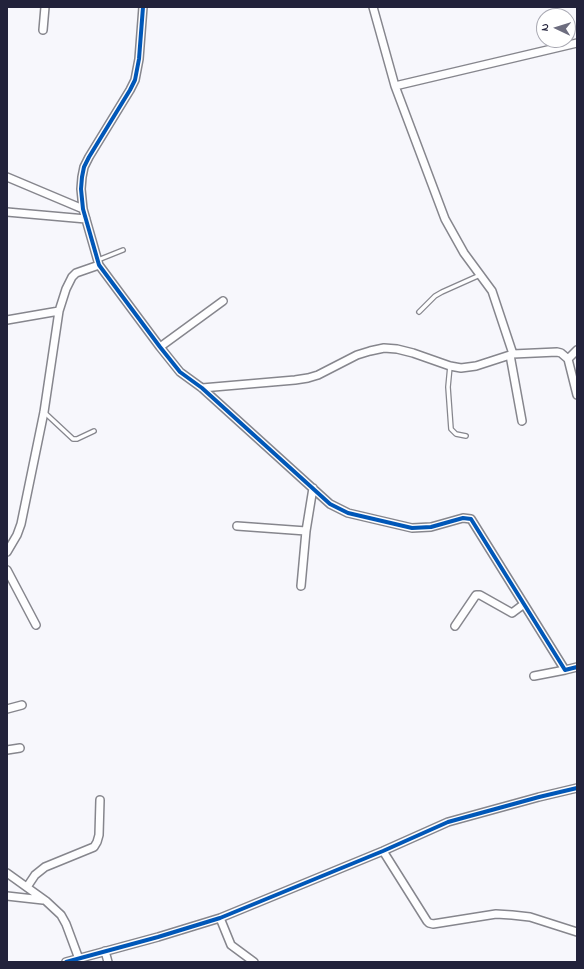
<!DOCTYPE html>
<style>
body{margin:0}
#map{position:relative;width:584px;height:969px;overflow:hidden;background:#f7f7fc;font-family:"Indie Flower",sans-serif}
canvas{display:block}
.frame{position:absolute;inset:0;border:8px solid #22223b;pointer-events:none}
.north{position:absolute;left:536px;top:8px;width:40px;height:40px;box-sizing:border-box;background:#fff;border:1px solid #a7a7b1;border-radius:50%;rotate:274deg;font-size:11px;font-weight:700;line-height:16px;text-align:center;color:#22223b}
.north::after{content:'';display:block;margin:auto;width:14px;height:18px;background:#6d6d7f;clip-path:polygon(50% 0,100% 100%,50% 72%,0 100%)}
</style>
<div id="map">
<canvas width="584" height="969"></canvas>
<div class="frame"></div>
<div class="north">N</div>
</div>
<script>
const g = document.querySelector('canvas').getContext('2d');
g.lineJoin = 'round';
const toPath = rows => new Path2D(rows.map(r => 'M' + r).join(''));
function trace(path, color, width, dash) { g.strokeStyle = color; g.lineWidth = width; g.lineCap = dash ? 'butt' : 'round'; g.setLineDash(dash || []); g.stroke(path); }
const service = toPath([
 [98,260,123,250],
 [419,312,435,296,442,292,480,275],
 [450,366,448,387,451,429,456,434,466,436],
 [44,412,73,439,77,439,94,431]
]);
const minor = toPath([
 [143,7,139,59,135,80,130,90,89,157,84,167,82,177,81,189,83,209,99,265,160,347,180,372,202,388,330,504,348,513,412,528,431,527,463,518,471,519,565,670,577,667],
 [373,7,395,86,445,219,464,253,492,291,513,354,557,352,561,353,568,359],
 [43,30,45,7],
 [395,86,577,43],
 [7,177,83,209],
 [7,212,86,219],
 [7,320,59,311],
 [160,347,223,301],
 [577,350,568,359,577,395],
 [510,355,522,421],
 [202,388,295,380,308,378,318,375,357,355,370,351,384,348,397,349,413,353,450,366,461,368,476,366,513,354],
 [237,526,306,531],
 [7,552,17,535,21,524,44,412,59,311,66,289,72,277,76,273,99,265],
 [7,570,36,625],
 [301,586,306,531,313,488],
 [455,626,476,595,480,595,512,613,524,604],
 [534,676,565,670],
 [7,709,22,705],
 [7,750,20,748],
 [383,851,427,921,429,923,433,924,496,914,512,915,530,917,577,932],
 [7,873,46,901,61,915,66,924,79,959],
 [27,887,35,875,45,867,94,847,97,842,99,835,100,800],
 [7,896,43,900],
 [220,918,231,945,254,962],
 [105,951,108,962],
 [66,962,158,937,220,918,383,851,448,822,539,797,577,788]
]);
trace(service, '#86868d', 6);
trace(minor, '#86868d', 10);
trace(service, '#fefeff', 3.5);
trace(minor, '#fefeff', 7);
trace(toPath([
 [143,7,139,59,135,80,130,90,89,157,84,167,82,177,81,189,83,209,99,265,160,347,180,372,202,388,330,504,348,513,412,528,431,527,463,518,471,519,565,670,577,667],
 [66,962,158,937,220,918,383,851,448,822,539,797,577,788]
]), '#0057b8', 4);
</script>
